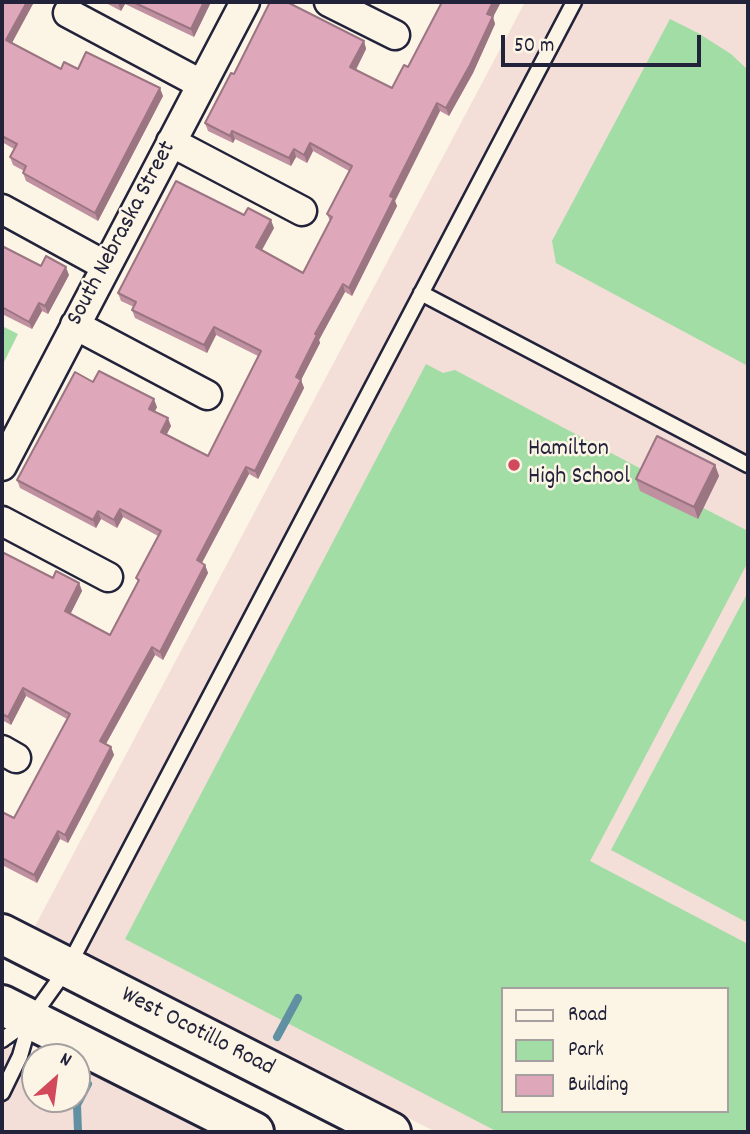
<!DOCTYPE html>
<style>
body{margin:0}
#map{position:relative;width:750px;height:1134px;overflow:hidden;background:#fcf5e5;font-family:Dekko,sans-serif}
canvas{display:block}
.frame{position:absolute;inset:0;border:4px solid #22223b;pointer-events:none}
.legend{position:absolute;left:501px;top:987px;width:228px;height:126px;box-sizing:border-box;background:#fcf5e5;border:2px solid #a5a1a1;margin:0;padding:9px 12px;list-style:none;font-size:21px;color:#22223b}
.legend li{display:flex;align-items:center;gap:14px;height:35px}
.legend b{width:35px;border:2px solid #a5a1a1}
.north{position:absolute;left:21px;top:1043px;width:70px;height:70px;box-sizing:border-box;background:#fcf5e5;border:2px solid #a5a1a1;border-radius:50%;rotate:28deg;font-size:19px;font-weight:700;line-height:28px;text-align:center;color:#22223b}
.north::after{content:'';display:block;margin:auto;width:24px;height:32px;background:#d1495b;clip-path:polygon(50% 0,100% 100%,50% 72%,0 100%)}
.scale{position:absolute;left:501px;top:35px;width:200px;height:32px;box-sizing:border-box;border:4px solid #22223b;border-top:0;padding-left:9px;font-size:21px;line-height:24px;white-space:nowrap;color:#22223b;-webkit-text-stroke:5px #fcf5e5;paint-order:stroke}
</style>
<div id="map">
<canvas width="750" height="1134"></canvas>
<div class="frame"></div>
<ul class="legend">
<li><b style="height:9px;background:#fcf5e5"></b>Road</li>
<li><b style="height:19px;background:#a1dda4"></b>Park</li>
<li><b style="height:19px;background:#dea7ba"></b>Building</li>
</ul>
<div class="north">N</div>
<div class="scale">50 m</div>
</div>
<script>
const g = document.querySelector('canvas').getContext('2d');
g.lineJoin = 'round';
function paint(path, color) { g.fillStyle = color; g.fill(path, 'evenodd'); }
const toPath = rows => new Path2D(rows.map(r => 'M' + r).join(''));
function trace(path, color, width, dash) { g.strokeStyle = color; g.lineWidth = width; g.lineCap = dash ? 'butt' : 'round'; g.setLineDash(dash || []); g.stroke(path); }
function drawText(font, color, halo, rows, align = 'center') {
  g.font = font + ' Dekko,sans-serif'; g.lineWidth = 5; g.setLineDash([]); g.textBaseline = 'middle'; g.strokeStyle = halo; g.fillStyle = color; for (const [text, x, y, turn = 0] of rows) {
    g.save(); g.translate(x, y); g.rotate((+turn || 0) * Math.PI / 180); g.textAlign = isNaN(turn) ? turn : align; if (halo) g.strokeText(text, 0, 0); g.fillText(text, 0, 0); g.restore();
  }
}
paint(toPath([
 [525,2,748,2,748,1132,436,1132,34,928],
 [503,989,727,989,727,1111,503,1111],
 [2,1045,46,1057,35,1057,35,1099,77,1099,77,1066,208,1132,2,1132]
]), '#f3ded8');
paint(toPath([
 [670,19,698,33,731,54,748,70,748,366,556,263,552,241],
 [2,326,18,334,2,366],
 [426,364,443,373,455,370,645,471,643,477,748,531,748,562,590,861,748,944,748,1132,498,1132,125,939],
 [503,989,727,989,727,1111,503,1111],
 [748,592,748,923,611,850]
]), '#a1dda4');
trace(toPath([
 [277,1037,298,998],
 [78,1132,77,1105,88,1084]
]), '#6090a1', 8);
const lane = toPath([
 [421,293,748,465],
 [2,1040,30,1020,68,967,574,2],
 [2,1093,20,1056,30,1021]
]);
const street = toPath([
 [329,2,395,35],
 [68,13,201,84],
 [171,142,302,211],
 [2,209,106,266],
 [75,325,207,395],
 [2,466,245,2],
 [2,521,108,577],
 [2,750,16,758]
]);
const secondary = toPath([
 [2,934,391,1132],
 [2,1005,254,1132]
]);
trace(lane, '#22223b', 19);
trace(street, '#22223b', 33);
trace(secondary, '#22223b', 44);
trace(lane, '#fcf5e5', 14);
trace(street, '#fcf5e5', 28);
trace(secondary, '#fcf5e5', 38);
paint(toPath([
 [2,2,34,2,12,43,61,69,78,69,163,96,98,221,26,181,23,173,24,171,13,165,10,157,14,149,2,142],
 [104,2,211,2,194,37,125,4,121,11],
 [442,2,501,2,493,17,495,24,473,73,449,116,440,111,395,201,397,206,352,296,345,292,319,340,320,343,301,380,304,388,258,479,249,474,202,563,205,565,208,573,163,660,155,655,106,744,111,747,114,755,89,803,68,843,60,839,37,883,2,865,2,812,14,818,67,719,26,696,11,725,2,720,2,552,53,578,79,583,82,591,70,614,110,635,138,582,136,578,158,536,123,517,117,528,101,519,96,528,20,488,17,480,93,382,157,407,155,411,171,426,167,434,208,456,258,356,216,335,207,353,135,318,132,310,134,307,121,301,118,293,244,215,274,228,262,250,303,273,330,221,327,214,349,171,313,151,307,163,296,157,291,166,235,139,233,143,208,131,205,123,234,74,364,41,366,49,356,70,392,88,408,67],
 [2,246,41,266,69,275,48,314,42,311,32,329,2,314],
 [715,465,719,476,698,519,640,491,636,479]
]), '#bf90a0');
paint(toPath([
 [27,2,34,2,9,48,6,40],
 [119,2,124,2,125,4,121,11,118,3],
 [204,2,211,2,194,37,191,29],
 [493,2,501,2,493,17,495,24,473,73,449,116,446,108,487,14],
 [364,41,366,49,353,75,350,67],
 [160,88,163,96,98,221,95,213],
 [437,103,440,111,395,201,397,206,352,296,349,288,390,196],
 [232,131,235,139,233,143,230,136],
 [310,143,313,151,307,163,304,155],
 [294,149,296,157,291,166,289,158],
 [271,220,274,228,259,255,256,247],
 [66,267,69,275,48,314,45,306],
 [343,284,345,292,319,340,320,343,301,380,304,388,258,479,255,471,296,377,315,334],
 [39,303,42,311,32,329,29,322],
 [214,327,216,335,207,353,204,345],
 [154,399,157,407,152,417,149,409],
 [168,418,171,426,164,439,161,432],
 [715,465,719,476,698,519,694,507],
 [246,467,249,474,199,568,197,560],
 [120,509,123,517,117,528,114,520],
 [98,511,101,519,96,528,93,520],
 [205,565,208,573,163,660,160,652],
 [79,583,82,591,68,619,65,611],
 [152,647,155,655,103,749,100,741],
 [23,688,26,696,11,725,8,717],
 [111,747,114,755,68,843,65,835],
 [58,831,60,839,37,883,34,875]
]), '#9b7582');
const building = toPath([
 [2,2,27,2,6,40,61,69,64,62,78,69,86,52,160,88,95,213,23,173,26,166,10,157,17,144,2,136,2,2],
 [133,2,204,2,191,29,133,2],
 [270,2,287,2,364,41,350,67,392,88,404,65,408,67,442,2,493,2,487,14,493,16,470,65,446,108,437,103,390,196,394,198,349,288,343,284,315,334,317,335,296,377,301,380,255,471,246,467,197,560,205,565,160,652,152,647,100,741,111,747,86,795,65,835,58,831,34,875,2,858,2,812,14,818,70,714,23,688,8,717,2,714,2,552,53,578,56,571,79,583,65,611,110,635,139,580,136,578,161,531,120,509,114,520,98,511,93,520,17,480,75,372,93,382,99,371,154,399,149,409,168,418,161,432,208,456,261,351,214,327,204,345,132,310,136,302,118,293,176,181,244,215,248,208,271,220,256,247,303,273,332,217,327,214,352,166,310,143,304,155,294,149,289,158,232,131,230,136,205,123,231,73,234,74,270,2],
 [2,246,41,266,46,256,66,267,45,306,39,303,29,322,2,307,2,246],
 [657,436,715,465,694,507,636,479,657,436]
]);
paint(building, '#dea7ba');
trace(building, '#9b7582', 2);
for (const [x, y, r, color] of [
 [514,465,7,"#d1495b"]
]) { const dot = new Path2D(); dot.arc(x, y, r, 0, 2 * Math.PI); g.fillStyle = color; g.fill(dot); trace(dot, '#fcf5e5', 2.5); }
drawText('24px', '#22223b', '#fcf5e5', [
 ["South Nebraska Street",123,234,-62],
 ["West Ocotillo Road",197,1033,27]
]);
drawText('24px', '#22223b', '#fcf5e5', [
 ["Hamilton",528,451],
 ["High School",528,479]
], 'left');
</script>
